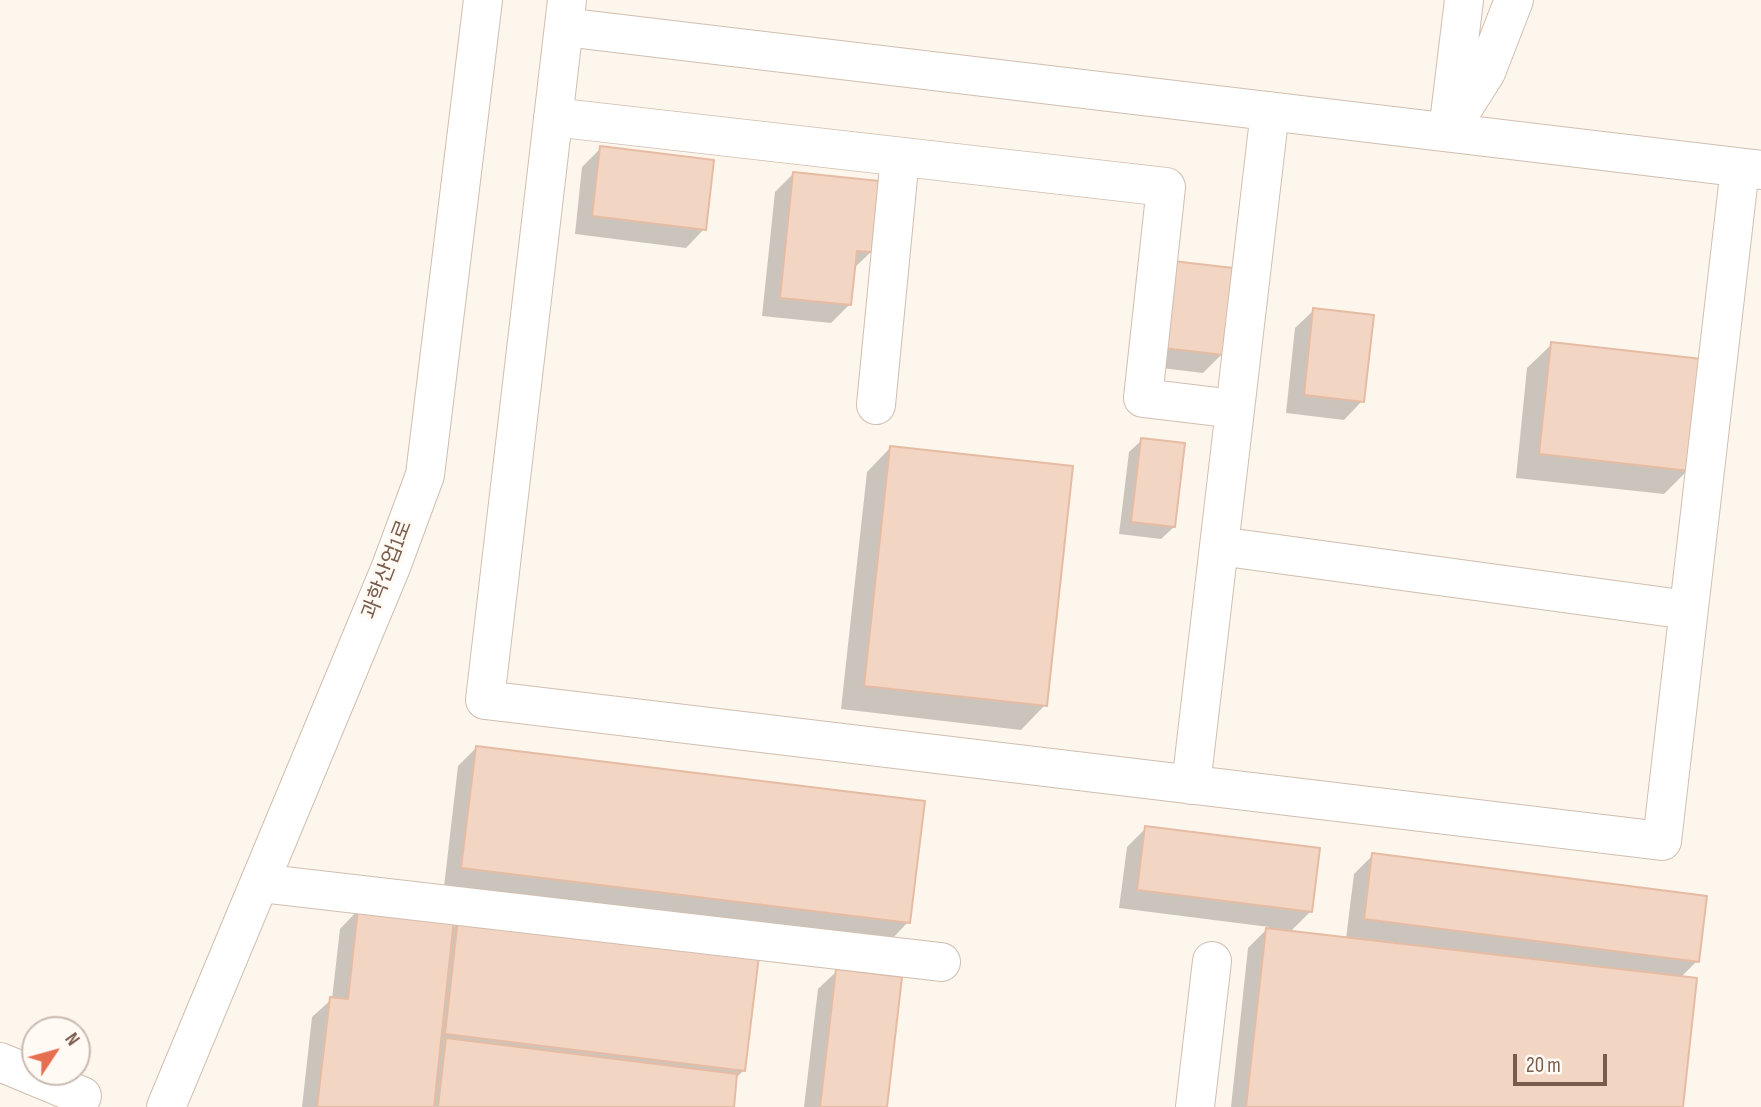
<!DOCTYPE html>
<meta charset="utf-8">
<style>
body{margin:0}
#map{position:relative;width:1761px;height:1107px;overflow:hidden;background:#fdf6ec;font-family:"Sofia Sans Condensed",sans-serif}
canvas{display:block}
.north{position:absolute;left:21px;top:1016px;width:70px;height:70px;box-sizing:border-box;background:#fffaf3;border:2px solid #cabbb1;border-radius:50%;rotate:54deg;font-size:19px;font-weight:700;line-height:28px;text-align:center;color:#7a5c4d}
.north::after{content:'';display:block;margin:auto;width:24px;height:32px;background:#e76f51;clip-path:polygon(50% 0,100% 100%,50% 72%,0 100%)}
.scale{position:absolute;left:1513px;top:1054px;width:94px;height:32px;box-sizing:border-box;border:4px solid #7a5c4d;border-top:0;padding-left:9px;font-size:21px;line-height:24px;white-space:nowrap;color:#7a5c4d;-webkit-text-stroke:5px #fffaf3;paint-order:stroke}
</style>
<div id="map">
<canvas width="1761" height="1107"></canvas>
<div class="north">N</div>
<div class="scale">20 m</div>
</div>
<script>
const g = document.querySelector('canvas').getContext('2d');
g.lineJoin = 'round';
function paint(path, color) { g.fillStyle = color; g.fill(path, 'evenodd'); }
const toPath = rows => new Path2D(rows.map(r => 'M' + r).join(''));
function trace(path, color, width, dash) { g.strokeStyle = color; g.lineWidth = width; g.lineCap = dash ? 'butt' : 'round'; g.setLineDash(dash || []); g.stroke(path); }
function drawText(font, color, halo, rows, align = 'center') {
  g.font = font + ' "Sofia Sans Condensed","Noto Sans KR",sans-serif'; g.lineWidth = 7; g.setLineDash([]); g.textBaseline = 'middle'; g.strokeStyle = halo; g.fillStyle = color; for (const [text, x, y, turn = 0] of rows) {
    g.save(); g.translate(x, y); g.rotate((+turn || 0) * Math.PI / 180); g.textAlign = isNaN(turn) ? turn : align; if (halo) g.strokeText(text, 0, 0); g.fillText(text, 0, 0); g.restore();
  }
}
paint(toPath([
 [601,148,704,229,686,248,575,234,582,167],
 [793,174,871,252,853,269,850,304,831,323,762,316,775,192],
 [1155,281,1222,354,1203,373,1145,366],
 [1314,310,1362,401,1344,420,1286,413,1295,328],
 [1552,344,1688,470,1664,494,1516,478,1527,368],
 [1142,440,1174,527,1161,539,1119,534,1129,452],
 [891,447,1045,705,1021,730,841,709,867,472],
 [476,748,908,922,890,941,444,887,458,766],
 [1146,828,1310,912,1290,932,1346,939,1354,874,1373,855,1697,961,1680,978,1681,1107,1231,1107,1248,948,1269,927,1119,908,1127,847],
 [358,910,452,929,459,921,743,1071,735,1079,732,1107,302,1107,312,1017,332,999,340,929],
 [837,971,885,1107,804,1107,818,989]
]), '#0003');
const building = toPath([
 [600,146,714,160,706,230,592,216,600,146],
 [793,172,879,181,872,252,857,251,851,305,780,298,793,172],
 [1173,261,1233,268,1224,355,1163,348,1173,261],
 [1313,308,1374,315,1364,402,1304,395,1313,308],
 [1551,342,1702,359,1690,471,1539,454,1551,342],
 [1141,438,1185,443,1175,527,1131,522,1141,438],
 [890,446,1073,466,1047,706,864,686,890,446],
 [476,746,925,801,910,923,461,868,476,746],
 [1145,826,1320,848,1312,912,1137,890,1145,826],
 [1372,853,1707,896,1699,962,1364,919,1372,853],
 [358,909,454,919,434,1107,317,1107,330,997,348,999,358,909],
 [458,919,759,956,745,1071,445,1034,458,919],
 [1266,928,1697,978,1683,1107,1246,1107,1266,928],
 [836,969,902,977,887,1107,820,1107,836,969],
 [446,1038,737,1074,734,1107,438,1107,446,1038]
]);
paint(building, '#f3d5c3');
trace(building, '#e6bba3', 2);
const minor = toPath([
 [567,0,485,700,1662,841,1740,168],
 [564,27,1761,170],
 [553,117,1166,187,1143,398,1235,409],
 [1449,123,1464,0],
 [1448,132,1486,72,1514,0],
 [876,405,900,157],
 [1219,546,1688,610],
 [1191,785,1270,111],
 [260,883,941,962],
 [0,1062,82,1096],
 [166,1107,391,567,425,475,483,0],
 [1195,1107,1212,961]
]);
trace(minor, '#d1beb0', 40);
trace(minor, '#fff', 38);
drawText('21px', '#7a5c4d', '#fffaf3', [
 ["과학산업1로",388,570,-69]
]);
</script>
